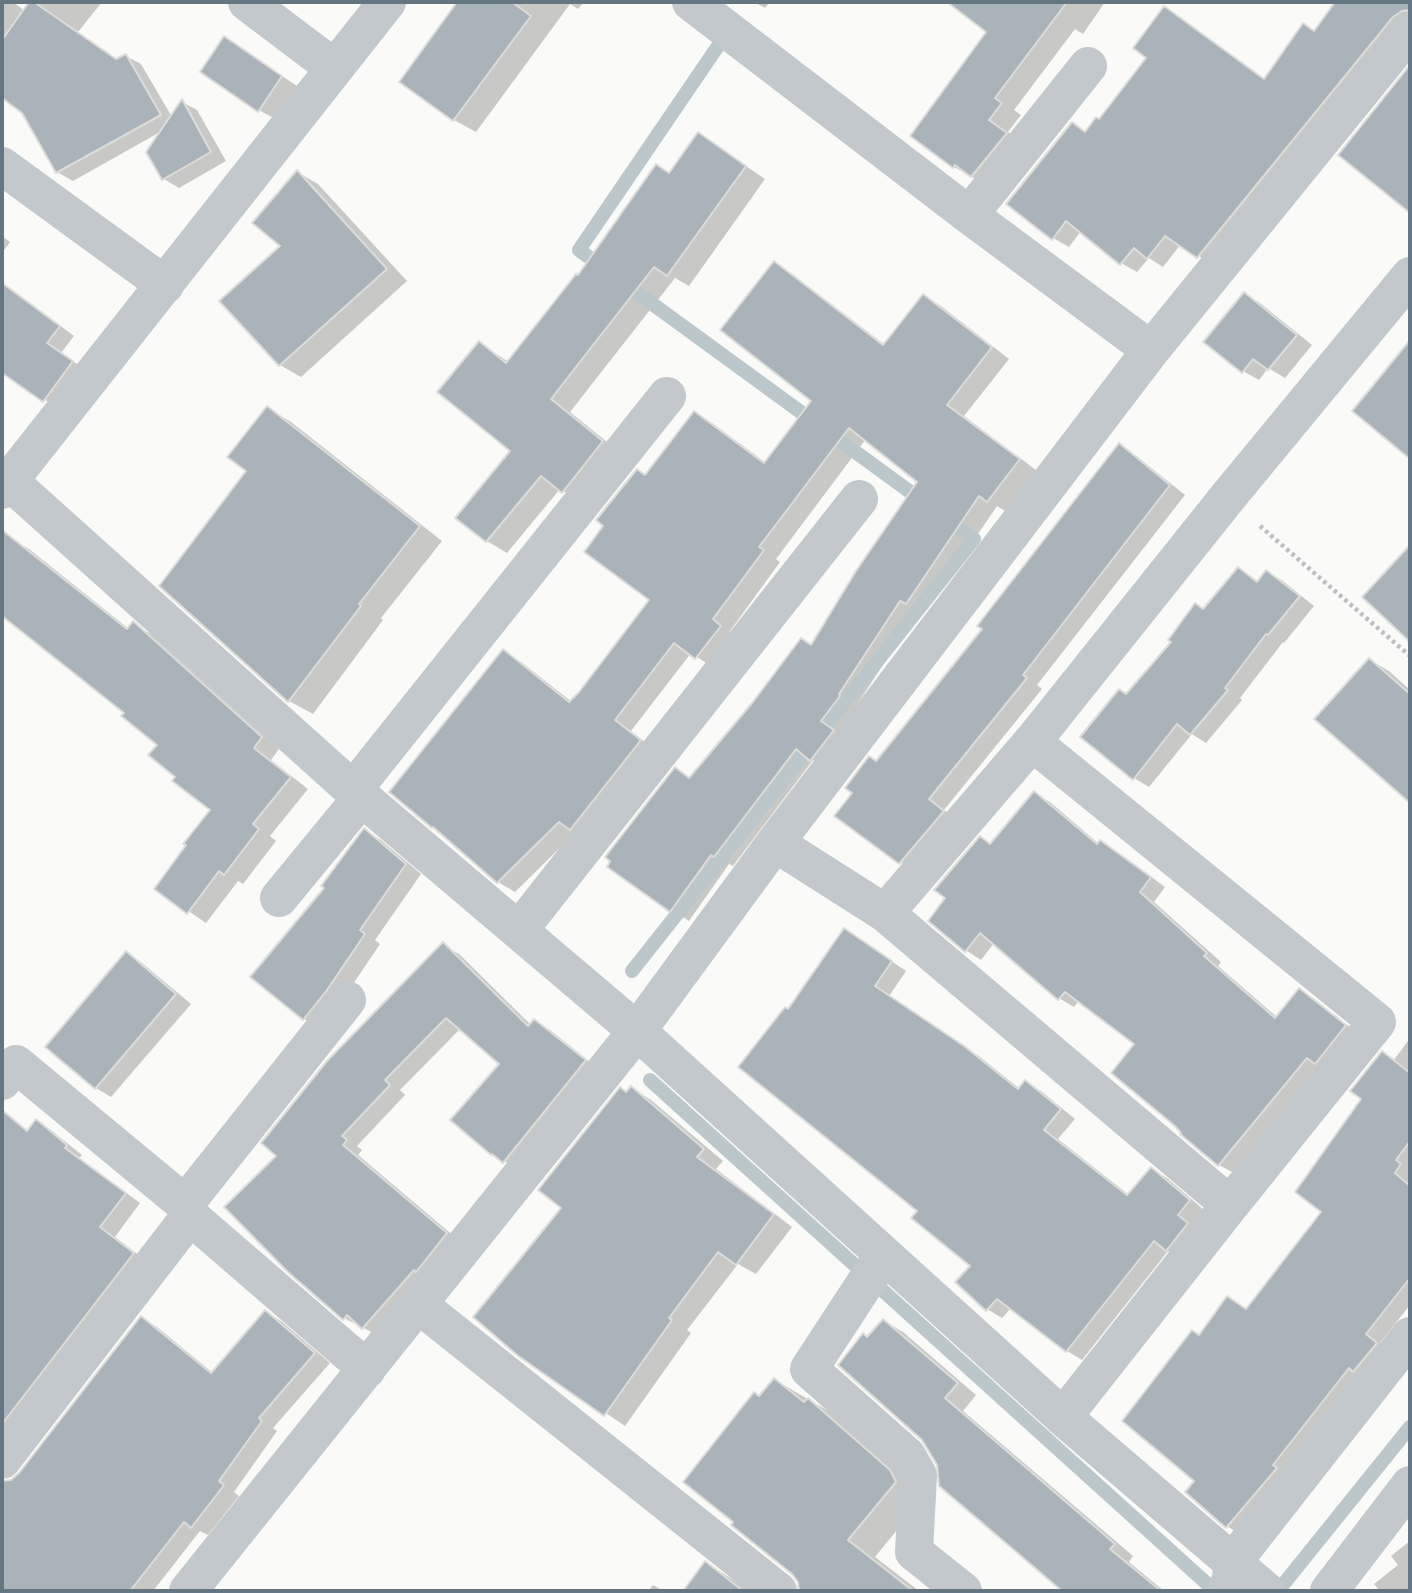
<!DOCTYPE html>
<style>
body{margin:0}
#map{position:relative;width:1412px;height:1593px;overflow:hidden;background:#fafaf8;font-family:"Archivo Narrow",sans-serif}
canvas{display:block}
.frame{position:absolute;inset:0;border:4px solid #657683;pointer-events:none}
</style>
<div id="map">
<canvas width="1412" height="1593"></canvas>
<div class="frame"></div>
</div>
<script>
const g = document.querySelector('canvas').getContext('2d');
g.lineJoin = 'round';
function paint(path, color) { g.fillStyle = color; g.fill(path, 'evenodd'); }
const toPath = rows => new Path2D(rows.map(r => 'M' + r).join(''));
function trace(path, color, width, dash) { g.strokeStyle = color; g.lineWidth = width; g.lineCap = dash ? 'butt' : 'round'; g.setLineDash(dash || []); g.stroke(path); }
paint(toPath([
 [2,2,13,2,25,11,31,2,102,2,78,32,118,60,126,56,141,64,172,117,182,102,197,110,226,161,179,188,164,179,162,131,73,181,57,172,23,111,2,96],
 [459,2,584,2,578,9,570,4,476,132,454,120,401,81],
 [754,2,770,2,765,8],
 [949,2,1105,2,1083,34,1075,29,1014,110,1021,115,1008,132,1025,145,974,178,954,167,913,136,989,31],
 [1337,2,1410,2,1410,25,1214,266,1181,244,1163,267,1149,258,1137,272,1121,263,1081,231,1069,247,1053,238,1073,124,1087,132,1100,121,1148,57,1164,8,1265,79,1315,32],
 [240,48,297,86,275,119,259,110],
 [1410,68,1410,207,1398,200,1340,154],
 [699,134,765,179,689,286,675,278,570,412,622,454,583,503,560,489,507,553,487,541,512,451,479,343,509,362,578,277,670,174],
 [297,172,318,184,407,281,301,377,280,365],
 [2,236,10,242,2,253],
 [774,263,792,274,885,345,924,296,941,306,1009,359,964,416,1036,470,1005,511,997,506,924,613,919,610,856,706,829,769,813,760,733,866,729,864,689,921,609,866,676,770,691,779,812,647,920,481,866,439,776,559,780,562,730,631,738,637,714,668,691,653,631,731,657,752,515,892,498,882,503,652,521,662,572,702,652,600,647,476,694,413,712,423,766,463,813,400],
 [2,282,74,336,61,353,87,371,59,409,4,372,2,374],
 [1244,294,1260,303,1312,345,1285,378,1268,368,1259,380,1243,371],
 [1410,342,1410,456,1354,411],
 [268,408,291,422,442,541,381,618,383,620,313,714,289,701,161,586,248,471],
 [1119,446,1135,455,1185,495,1037,685,1042,689,944,810,959,821,915,871,900,862,877,762,985,629],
 [10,539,29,549,129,629,133,624,151,634,279,749,271,760,308,789,270,836,276,841,243,884,238,881,206,923,156,889,212,809,177,777,159,744,126,713,2,614,2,549],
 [1239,569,1259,582,1267,572,1283,581,1314,606,1284,643,1283,642,1240,698,1242,700,1206,743,1192,734,1149,787,1134,778,1127,695,1204,611],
 [1369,660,1389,671,1410,690,1410,801,1317,719],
 [1035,794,1050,802,1099,844,1101,842,1116,851,1165,887,1154,902,1221,962,1218,966,1278,1018,1299,990,1314,999,1360,1035,1234,1173,1219,1165,1182,1134,1136,1044,1079,1001,1074,1007,1059,998,994,943,981,960,967,951,930,921],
 [365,831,381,840,421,874,375,940,380,944,343,999,320,1028,304,1019,252,976,326,887],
 [859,939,906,971,889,996,980,1057,1020,1089,1026,1082,1041,1091,1075,1119,1058,1139,1129,1195,1152,1169,1167,1178,1204,1210,1182,1258,1168,1251,1082,1360,1067,1351,1011,1308,1002,1318,987,1309,973,1266,920,1211,789,1011],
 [443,945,459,954,531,1025,534,1021,550,1030,600,1070,520,1170,492,1154,501,1064,461,1028,400,1090,405,1095,357,1146,362,1150,358,1155,462,1243,379,1336,344,1318,278,1156],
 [126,954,142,963,191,1004,111,1097,96,1088],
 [1410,1038,1410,1305,1380,1343,1391,1352,1241,1535,1227,1526,1197,1481,1200,1337,1247,1310,1323,1212,1382,1053,1394,1060],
 [632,1088,651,1100,723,1161,716,1169,792,1227,756,1274,738,1264,687,1330,691,1333,625,1426,518,1353,563,1208],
 [37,1122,52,1131,82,1155,79,1158,140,1203,115,1237,149,1263,2,1446,2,1140,16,1123,29,1131],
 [265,1312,281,1321,330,1363,273,1428,277,1431,234,1492,239,1496,208,1535,200,1531,153,1591,2,1591,2,1509,141,1318,157,1327,213,1373],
 [884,1321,903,1332,976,1395,963,1411,1133,1556,1129,1562,1164,1591,1065,1591,941,1485,939,1464,868,1338],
 [775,1380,837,1416,924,1497,875,1557,919,1591,801,1591,761,1398],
 [1410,1541,1410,1591,1380,1591,1374,1584,1398,1565,1391,1556],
 [706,1563,734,1580,749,1591,685,1591],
 [653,1585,664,1591,648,1591]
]), '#0003');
trace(toPath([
 [605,269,579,250,718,46],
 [621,281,924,502],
 [632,971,974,539,943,516],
 [650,1080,1215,1591],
 [1278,1591,1410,1427]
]), '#bbc7cb', 14);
const building = toPath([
 [29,2,34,2,116,59,126,54,161,115,56,173,22,113,2,98,2,40,29,2],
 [457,2,512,2,531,16,453,121,399,82,457,2],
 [947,2,1067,2,995,98,1002,103,989,120,1007,133,971,177,955,165,953,168,910,136,986,32,947,2],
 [1335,2,1410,2,1410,10,1402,11,1393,17,1197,258,1165,236,1147,259,1134,248,1120,265,1066,221,1052,240,1006,204,1072,122,1085,132,1096,117,1099,119,1146,58,1133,48,1164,6,1264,79,1303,23,1314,31,1335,2],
 [224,36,282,76,258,112,200,72,224,36],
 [1410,65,1410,213,1338,155,1410,65],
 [182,99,211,152,162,180,146,152,182,99],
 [698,132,746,166,667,276,654,267,551,399,603,441,562,493,541,476,486,542,455,518,510,451,437,392,479,341,506,363,576,274,578,275,656,164,669,173,698,132],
 [297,170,387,269,279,366,219,301,280,246,252,223,297,170],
 [774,261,883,345,923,294,992,347,947,405,1020,459,987,502,979,496,906,604,900,601,839,694,840,696,821,721,834,730,810,761,796,749,714,857,711,855,670,912,607,867,610,861,605,857,675,767,689,778,753,702,801,638,811,645,856,571,917,482,849,428,759,547,764,550,713,619,721,626,695,659,674,643,615,720,641,740,570,830,559,822,497,883,433,827,432,828,389,792,503,649,569,702,579,692,649,600,584,552,603,526,596,520,637,469,645,475,694,411,764,463,811,401,720,330,774,261],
 [2,283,60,326,47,343,73,361,43,402,2,373,2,283],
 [1244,292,1297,335,1268,370,1253,359,1242,373,1203,342,1244,292],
 [1410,340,1410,459,1352,411,1410,340],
 [267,406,420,526,359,604,361,606,288,702,159,586,246,471,227,457,267,406],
 [1119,443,1170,485,1023,675,1027,678,929,799,944,811,899,864,834,816,852,793,845,788,869,756,876,761,982,629,977,626,1119,443],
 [2,530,127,629,133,621,262,737,254,748,291,777,253,824,259,829,224,875,219,871,187,914,154,889,186,845,183,844,210,810,172,781,175,777,148,755,157,745,121,716,124,713,2,616,2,530],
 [1410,545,1410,642,1362,597,1410,545],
 [1238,567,1257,582,1266,570,1300,596,1268,635,1266,634,1225,688,1228,690,1190,735,1177,724,1133,780,1080,737,1119,689,1126,694,1171,642,1168,640,1195,603,1203,609,1238,567],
 [1369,658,1410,694,1410,803,1314,719,1369,658],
 [1034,791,1097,844,1100,840,1151,877,1140,892,1207,953,1204,956,1275,1018,1299,988,1346,1025,1315,1064,1307,1058,1218,1166,1180,1134,1181,1133,1175,1126,1111,1073,1134,1044,1065,992,1058,1000,980,933,965,952,928,921,945,898,934,890,980,836,990,844,1034,791],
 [364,828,406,864,360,930,365,934,327,990,303,1020,250,977,324,888,321,886,364,828],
 [844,928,892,961,875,986,964,1046,1018,1089,1025,1080,1061,1109,1044,1130,1127,1195,1151,1167,1190,1200,1178,1215,1188,1223,1166,1251,1154,1241,1066,1352,997,1299,986,1311,955,1282,970,1266,911,1218,917,1211,738,1067,785,1007,788,1009,844,928],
 [443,942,528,1026,534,1019,586,1060,503,1163,492,1154,491,1155,450,1120,499,1064,446,1018,385,1080,390,1085,342,1136,347,1140,343,1145,447,1233,416,1272,414,1270,362,1329,347,1315,343,1320,288,1272,224,1207,276,1156,261,1143,327,1061,443,942],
 [126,951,176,994,95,1089,45,1047,126,951],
 [1382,1051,1410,1073,1410,1141,1396,1160,1401,1164,1395,1173,1410,1186,1410,1278,1366,1334,1377,1343,1353,1372,1349,1368,1273,1465,1277,1468,1226,1528,1185,1492,1194,1481,1122,1421,1192,1330,1199,1335,1227,1296,1246,1309,1321,1212,1295,1192,1361,1099,1350,1091,1382,1051],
 [631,1086,704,1149,697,1157,774,1214,736,1265,718,1252,669,1318,672,1320,604,1416,517,1355,473,1317,561,1208,538,1190,620,1087,626,1092,631,1086],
 [2,1110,27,1131,36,1119,67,1145,65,1148,126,1193,100,1227,134,1253,2,1424,2,1110],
 [265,1310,315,1353,259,1418,262,1421,219,1481,224,1485,191,1528,184,1522,130,1591,2,1591,2,1481,11,1480,19,1473,141,1316,211,1373,265,1310],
 [883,1319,958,1383,945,1398,1115,1544,1110,1549,1161,1591,1062,1591,939,1486,937,1465,922,1440,838,1365,863,1333,867,1337,883,1319],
 [774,1378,804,1402,808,1398,890,1470,896,1482,848,1540,913,1591,799,1591,798,1582,792,1574,731,1525,733,1522,683,1482,754,1392,759,1396,774,1378],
 [705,1561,743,1591,683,1591,705,1561]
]);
paint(building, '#aab3b9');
trace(building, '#dcdcda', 2);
trace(toPath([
 [1260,526,1410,656]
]), '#bbbfc2', 4.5, [3.5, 3.5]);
trace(toPath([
 [247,2,333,67],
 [691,2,969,215,1151,350],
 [2,166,165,285],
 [969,215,1088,66],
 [9,481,353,790,637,1031,1063,1417,1266,1591],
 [2,490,387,2],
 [1032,742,1377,1022,1230,1205],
 [353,790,667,396],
 [775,843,885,913],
 [279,898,362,797],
 [519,930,859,499],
 [2,1081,16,1064,185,1204,190,1216,367,1369],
 [185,1204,347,1000],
 [879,1262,809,1369,907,1456,918,1475,914,1552,963,1591],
 [419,1305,778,1591],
 [1063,1417,1230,1205,885,913,1032,742,1227,498,1410,276],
 [2,1460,190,1216],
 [1228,1586,1231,1581,1232,1563,1410,1336],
 [188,1591,637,1031,775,843,1151,350,1410,31],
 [1329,1591,1410,1485]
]), '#c3c8cc', 38);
</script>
